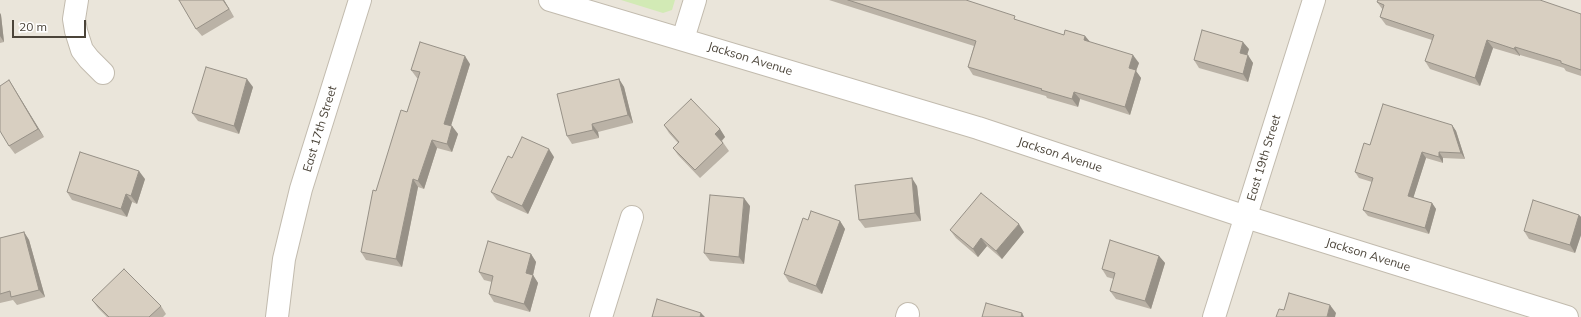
<!DOCTYPE html>
<style>
body{margin:0}
#map{position:relative;width:1581px;height:317px;overflow:hidden;background:#f6f3ec;font-family:Mulish,sans-serif}
canvas{display:block}
.scale{position:absolute;left:12px;top:20px;width:74px;height:18px;box-sizing:border-box;border:2px solid #4b4439;border-top:0;padding-left:5px;font-size:12px;line-height:14px;white-space:nowrap;color:#4b4439;-webkit-text-stroke:3px #fff;paint-order:stroke}
</style>
<div id="map">
<canvas width="1581" height="317"></canvas>
<div class="scale">20 m</div>
</div>
<script>
const g = document.querySelector('canvas').getContext('2d');
g.lineJoin = 'round';
function paint(path, color) { g.fillStyle = color; g.fill(path, 'evenodd'); }
const toPath = rows => new Path2D(rows.map(r => 'M' + r).join(''));
function trace(path, color, width, dash) { g.strokeStyle = color; g.lineWidth = width; g.lineCap = dash ? 'butt' : 'round'; g.setLineDash(dash || []); g.stroke(path); }
function drawText(font, color, halo, rows, align = 'center') {
  g.font = font + ' Mulish,sans-serif'; g.lineWidth = 4; g.setLineDash([]); g.textBaseline = 'middle'; g.strokeStyle = halo; g.fillStyle = color; for (const [text, x, y, turn = 0] of rows) {
    g.save(); g.translate(x, y); g.rotate((+turn || 0) * Math.PI / 180); g.textAlign = isNaN(turn) ? turn : align; if (halo) g.strokeText(text, 0, 0); g.fillText(text, 0, 0); g.restore();
  }
}
paint(toPath([
 [0,0,1581,0,1581,317,0,317]
]), '#eae5da');
paint(toPath([
 [621,0,675,0,672,10,663,13]
]), '#d2eab5');
const minor = toPath([
 [77,0,74,19,76,31,82,50,89,59,103,73],
 [683,39,695,0],
 [601,317,632,217],
 [907,317,908,314],
 [1214,317,1314,0]
]);
const tertiary = toPath([
 [550,0,978,128,1246,217,1567,317],
 [277,317,284,259,301,189,360,0]
]);
trace(minor, '#c2bbae', 24);
trace(tertiary, '#c2bbae', 24);
trace(minor, '#fff', 22);
trace(tertiary, '#fff', 22);
paint(toPath([
 [179,0,224,0,234,17,202,36,196,29],
 [829,0,966,0,1018,21,1064,35,1085,36,1090,42,1139,63,1136,71,1141,78,1130,115,1080,99,1078,107,1047,98,1046,96,973,75,968,67,974,46],
 [1377,2,1581,14,1581,76,1566,71,1564,68,1520,55,1520,56,1493,48,1480,86,1430,69,1425,61,1432,40,1386,25,1380,17,1383,10],
 [0,13,1,15,4,42,0,43],
 [1249,49,1247,55,1253,63,1248,82,1199,68,1194,60],
 [470,64,451,126,452,126,458,134,452,152,437,148,424,189,418,187,402,267,366,260,361,252,376,191,407,112,418,78,417,78,411,70],
 [619,79,624,87,633,123,598,132,599,138,572,144,567,136],
 [9,80,14,88,44,137,15,154,9,146],
 [253,87,239,134,198,121,192,113],
 [664,125,720,129,725,137,722,141,729,151,700,178,678,155,673,148,678,143,669,133],
 [1452,125,1456,131,1465,159,1443,158,1443,163,1426,158,1413,198,1432,203,1436,209,1429,234,1368,216,1363,210,1372,182,1359,178,1355,172,1370,145],
 [554,157,528,214,497,200,491,192,512,158],
 [145,179,137,204,132,202,127,217,72,200,67,192],
 [917,186,921,221,865,228,859,220],
 [750,206,744,264,710,261,704,253],
 [1579,215,1581,217,1581,235,1575,253,1529,239,1524,231],
 [840,221,845,229,822,294,789,282,784,274],
 [950,230,1024,232,1002,259,987,246,978,257,956,238],
 [24,232,29,240,45,297,17,305,13,300,0,303,0,238],
 [531,254,536,262,533,275,538,283,530,312,494,302,489,294,492,282,484,280,479,272],
 [1159,256,1165,263,1151,309,1116,299,1110,291,1114,279,1107,277,1102,269],
 [92,300,161,306,166,314,163,317,107,317,98,308]
]), '#bab2a6');
paint(toPath([
 [223,0,224,0,234,17,229,9],
 [0,13,1,15,4,42,0,36],
 [1085,36,1091,43,1084,40],
 [1487,40,1493,48,1480,86,1475,78],
 [1243,42,1249,49,1245,61,1240,53],
 [1515,47,1520,55,1520,56,1514,49],
 [1133,55,1139,63,1136,71,1141,78,1130,115,1125,107,1129,68],
 [1248,55,1253,63,1248,82,1243,74],
 [465,56,470,64,449,132,444,124],
 [247,79,253,87,239,134,234,126],
 [619,79,624,87,633,123,628,115],
 [9,80,14,88,44,137,38,129],
 [1074,92,1080,99,1078,107,1072,99],
 [592,124,598,132,599,138,593,130],
 [1452,125,1456,131,1465,159,1461,153],
 [452,126,458,134,452,152,447,144],
 [720,129,725,137,720,142,715,134],
 [432,140,437,148,424,189,418,181],
 [549,149,554,157,528,214,522,206],
 [1422,152,1426,158,1412,202,1408,196],
 [1439,152,1443,158,1443,163,1439,157],
 [139,171,145,179,137,204,131,196],
 [912,178,917,186,921,221,915,213],
 [413,179,418,187,402,267,396,259],
 [126,194,132,202,127,217,121,209],
 [744,198,750,206,744,264,739,257],
 [1432,203,1436,209,1429,234,1425,228],
 [1579,215,1581,217,1581,235,1575,253,1570,245],
 [840,221,845,229,822,294,816,286],
 [1019,224,1024,232,1002,259,996,251],
 [24,232,29,240,45,297,39,290],
 [981,238,987,246,978,257,973,249],
 [531,254,536,262,533,275,538,283,530,312,524,304,526,273],
 [1159,256,1165,263,1151,309,1145,301],
 [1330,305,1336,313,1335,317,1327,317],
 [701,313,705,317,700,317],
 [1022,313,1024,317,1021,317]
]), '#979187');
const building = toPath([
 [179,0,223,0,229,9,196,29,179,0],
 [848,0,966,0,1015,16,1014,19,1064,35,1065,30,1085,36,1084,40,1133,55,1129,68,1136,70,1125,107,1074,92,1072,99,1041,90,1042,89,968,67,976,41,848,0],
 [1378,0,1540,0,1581,14,1581,70,1561,63,1561,61,1515,47,1514,49,1487,40,1475,78,1425,61,1434,35,1380,17,1384,5,1377,2,1378,0],
 [1202,30,1243,42,1240,53,1248,55,1243,74,1194,60,1202,30],
 [420,42,465,56,444,124,452,126,447,144,432,140,418,181,413,179,396,259,361,252,373,190,376,191,401,110,407,112,420,72,411,70,420,42],
 [206,67,247,79,234,126,192,113,206,67],
 [619,79,628,115,592,124,593,130,567,136,557,94,619,79],
 [9,80,38,129,9,146,0,131,0,86,9,80],
 [691,99,720,129,715,134,723,143,695,170,673,148,679,142,664,125,691,99],
 [1383,104,1452,125,1461,153,1439,152,1439,157,1422,152,1408,196,1432,203,1425,228,1363,210,1373,178,1355,172,1364,143,1370,145,1383,104],
 [522,137,549,149,522,206,491,192,508,156,512,158,522,137],
 [80,152,139,171,131,196,126,194,121,209,67,192,80,152],
 [912,178,915,213,859,220,855,185,912,178],
 [981,193,1019,224,996,251,981,238,973,249,950,230,981,193],
 [710,195,744,198,739,257,704,253,710,195],
 [1533,200,1579,215,1570,245,1524,231,1533,200],
 [811,211,840,221,816,286,784,274,803,218,808,220,811,211],
 [24,232,39,290,11,297,10,291,0,294,0,238,24,232],
 [1110,240,1159,256,1145,301,1110,291,1115,273,1102,269,1110,240],
 [488,241,531,254,526,273,533,275,524,304,489,294,493,276,479,272,488,241],
 [124,269,161,306,149,317,109,317,92,300,124,269],
 [1289,293,1330,305,1327,317,1276,317,1279,309,1284,310,1289,293],
 [657,299,701,313,700,317,652,317,657,299],
 [986,303,1022,313,1021,317,982,317,986,303]
]);
paint(building, '#d8cfc1');
trace(building, '#979187', 1);
drawText('12px', '#4b4439', '#fff', [
 ["Jackson Avenue",750,59,17],
 ["East 17th Street",320,129,-73],
 ["Jackson Avenue",1060,155,18],
 ["East 19th Street",1264,158,-73],
 ["Jackson Avenue",1368,255,17]
]);
</script>
